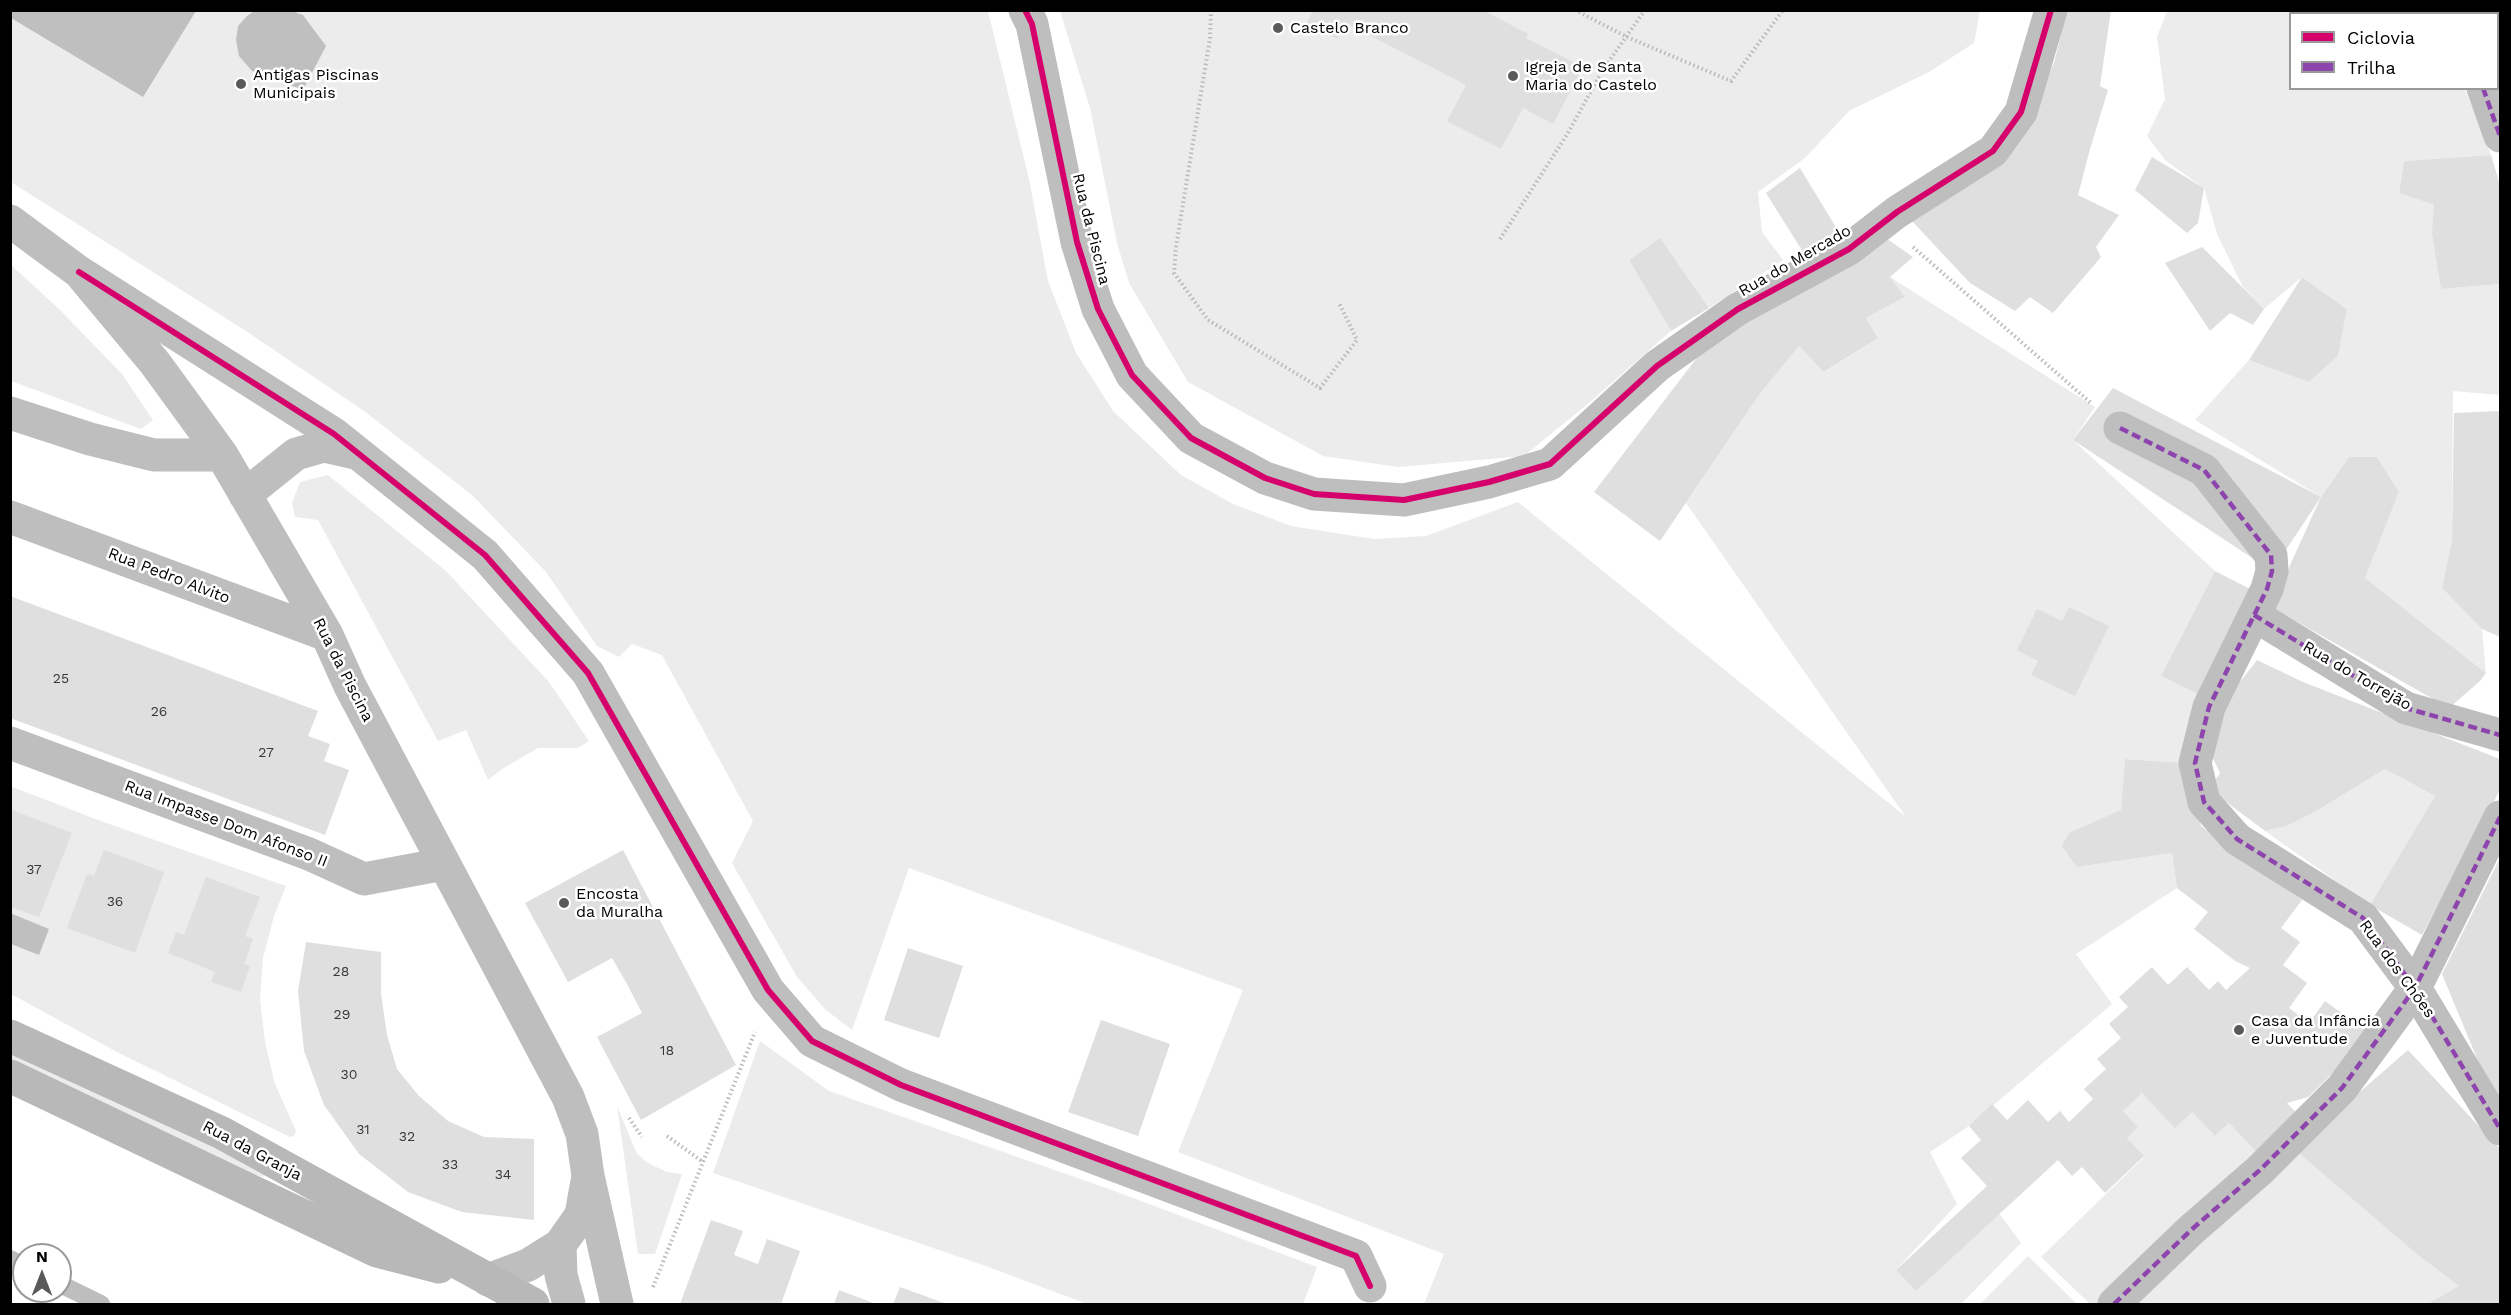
<!DOCTYPE html>
<meta charset="utf-8">
<style>
body{margin:0}
#map{position:relative;width:2511px;height:1315px;overflow:hidden;background:#fff;font-family:"Work Sans",sans-serif}
canvas{display:block}
.frame{position:absolute;inset:0;border:12px solid #000;pointer-events:none}
.legend{position:absolute;left:2289px;top:12px;width:210px;height:78px;box-sizing:border-box;background:#fff;border:2px solid #999;margin:0;padding:8px 10px;list-style:none;font-size:18px;color:#000}
.legend li{display:flex;align-items:center;gap:12px;height:30px}
.legend b{width:30px;border:2px solid #999}
.north{position:absolute;left:12px;top:1243px;width:60px;height:60px;box-sizing:border-box;background:#fff;border:2px solid #999;border-radius:50%;rotate:0deg;font-size:16px;font-weight:700;line-height:24px;text-align:center;color:#000}
.north::after{content:'';display:block;margin:auto;width:21px;height:27px;background:#595959;clip-path:polygon(50% 0,100% 100%,50% 72%,0 100%)}
</style>
<div id="map">
<canvas width="2511" height="1315"></canvas>
<div class="frame"></div>
<ul class="legend">
<li><b style="height:8px;background:#d6006c"></b>Ciclovia</li>
<li><b style="height:8px;background:#8e44ad"></b>Trilha</li>
</ul>
<div class="north">N</div>
</div>
<script>
const g = document.querySelector('canvas').getContext('2d');
g.lineJoin = 'round';
function paint(path, color) { g.fillStyle = color; g.fill(path, 'evenodd'); }
const toPath = rows => new Path2D(rows.map(r => 'M' + r).join(''));
function trace(path, color, width, dash) { g.strokeStyle = color; g.lineWidth = width; g.lineCap = dash ? 'butt' : 'round'; g.setLineDash(dash || []); g.stroke(path); }
function drawText(font, color, halo, rows, align = 'center') {
  g.font = font + ' "Work Sans",sans-serif'; g.lineWidth = 5; g.setLineDash([]); g.textBaseline = 'middle'; g.strokeStyle = halo; g.fillStyle = color; for (const [text, x, y, turn = 0] of rows) {
    g.save(); g.translate(x, y); g.rotate((+turn || 0) * Math.PI / 180); g.textAlign = isNaN(turn) ? turn : align; if (halo) g.strokeText(text, 0, 0); g.fillText(text, 0, 0); g.restore();
  }
}
paint(toPath([
 [10,11,988,11,1029,179,1048,281,1076,353,1113,411,1181,475,1233,504,1291,526,1374,539,1426,536,1518,502,1906,817,1686,503,1759,395,1799,346,1825,372,1878,338,1866,318,1905,297,1890,277,2095,407,2073,440,2215,571,2161,676,2204,697,2184,763,2125,759,2121,810,2077,867,2172,853,2177,888,2076,954,2112,1004,1969,1126,1930,1152,1957,1204,1896,1270,1916,1291,1998,1212,2021,1243,1961,1304,1424,1304,1444,1254,1178,1152,1243,990,909,868,852,1030,826,1010,797,977,732,863,753,821,662,655,632,644,619,657,597,646,546,572,472,495,364,411,246,331,11,182],
 [1060,11,1980,11,1974,43,1929,72,1849,111,1805,158,1758,192,1762,232,1783,260,1709,308,1660,239,1629,260,1671,331,1590,402,1524,456,1398,467,1323,456,1188,382,1129,283,1117,243,1090,108],
 [2167,11,2377,11,2379,13,2290,14,2290,88,2465,89,2491,155,2404,161,2399,193,2434,205,2441,289,2500,284,2500,395,2453,391,2452,540,2442,588,2482,629,2486,673,2365,578,2399,492,2377,457,2349,457,2321,497,2195,420,2249,360,2310,381,2338,356,2347,309,2302,277,2264,309,2243,287,2217,234,2204,188,2166,161,2147,136,2165,99,2157,37],
 [10,264,59,309,122,374,153,420,141,429,11,381],
 [328,475,446,571,549,682,589,741,578,748,538,748,502,769,488,780,466,730,438,741,318,520,295,517,292,503,300,482],
 [2385,769,2435,796,2370,905,2265,831,2287,826,2315,812],
 [10,786,98,820,286,886,274,916,263,958,260,999,265,1042,275,1084,296,1131,294,1136,290,1137,117,1052,11,994],
 [760,1041,829,1091,1109,1189,1317,1267,1303,1304,1087,1304,986,1266,713,1173],
 [11,1049,196,1137,266,1174,263,1177,245,1171,11,1060],
 [2142,1093,2192,1112,2215,1136,2229,1123,2265,1161,2294,1149,2459,1286,2427,1304,2090,1304,2041,1257,2144,1157,2127,1138,2138,1127,2123,1111],
 [617,1106,637,1154,648,1163,667,1172,682,1174,655,1254,638,1254],
 [2028,1256,2077,1304,1980,1304]
]), '#ececec');
paint(toPath([
 [11,10,196,10,196,11,143,97,11,18],
 [256,10,292,11,303,15,326,46,303,90,252,71,239,56,236,40,238,26,247,16],
 [10,913,49,929,39,955,11,944]
]), '#bfbfbf');
paint(toPath([
 [1313,10,1483,10,1528,34,1526,38,1583,67,1553,124,1523,108,1501,149,1447,121,1466,85,1346,23,1338,39,1307,23],
 [2067,10,2111,10,2100,86,2108,90,2090,149,2078,195,2119,215,2096,247,2101,257,2053,313,2030,297,2015,311,1970,283,1910,219,2014,149,2054,63],
 [2377,10,2429,10,2430,14,2379,14],
 [2474,10,2500,10,2500,103,2498,88,2498,14,2475,14],
 [2491,155,2500,185,2500,284,2441,289,2432,233,2434,205,2399,193,2404,161],
 [2152,157,2204,188,2198,223,2187,233,2135,190],
 [1800,168,1843,239,1808,260,1766,193],
 [1880,234,1913,257,1890,277,1905,297,1866,318,1878,338,1824,372,1799,346,1759,395,1660,541,1594,492,1706,346],
 [1660,238,1709,308,1671,331,1629,260],
 [2202,247,2264,309,2253,325,2230,313,2210,331,2165,263],
 [2302,277,2347,309,2338,356,2309,382,2249,360],
 [2113,388,2321,497,2272,571,2073,440],
 [2500,411,2500,637,2482,629,2442,588,2452,540,2454,413],
 [2349,457,2377,457,2399,492,2365,578,2486,673,2480,681,2449,708,2271,607,2321,497],
 [2215,571,2256,592,2204,697,2161,676],
 [10,596,318,711,308,736,330,744,324,761,349,770,325,835,10,718],
 [2069,607,2109,626,2075,696,2031,675,2038,661,2017,650,2037,609,2062,621],
 [2257,660,2303,682,2500,759,2500,790,2422,935,2370,905,2435,796,2385,769,2315,812,2287,826,2265,831,2209,789,2220,773,2208,748,2215,714],
 [2125,759,2184,763,2201,826,2302,900,2281,928,2300,942,2283,965,2307,983,2289,1008,2309,1023,2325,1001,2372,1035,2308,1097,2287,1103,2306,1123,2265,1161,2229,1123,2215,1136,2192,1112,2175,1128,2142,1093,2123,1111,2138,1127,2127,1138,2144,1156,2105,1193,2082,1167,2072,1176,2058,1160,1916,1291,1896,1270,1987,1186,1961,1158,1981,1140,1969,1126,1992,1104,2007,1120,2028,1100,2048,1122,2060,1111,2069,1122,2093,1099,2084,1089,2106,1069,2097,1059,2121,1038,2109,1024,2128,1007,2119,997,2152,967,2168,985,2187,967,2209,990,2218,981,2226,990,2250,968,2235,961,2194,929,2208,912,2177,888,2172,853,2077,867,2062,846,2069,833,2121,810],
 [12,810,72,833,39,917,10,907],
 [104,850,164,872,135,953,67,928,87,874,94,876],
 [623,850,736,1065,641,1120,597,1037,642,1013,627,984,612,958,568,982,525,903],
 [2500,858,2500,1114,2442,974],
 [206,877,260,897,245,936,253,939,244,964,250,966,241,992,211,982,215,972,168,953,176,932,184,935],
 [306,942,381,952,381,994,387,1035,397,1069,419,1096,448,1121,484,1137,534,1139,534,1220,462,1212,408,1192,359,1154,324,1105,304,1051,298,991],
 [908,948,963,966,939,1038,884,1020],
 [1101,1020,1170,1044,1138,1136,1068,1112],
 [2408,1050,2500,1149,2500,1304,2427,1304,2459,1286,2417,1254,2294,1149],
 [711,1220,743,1231,734,1255,758,1264,767,1239,800,1251,781,1304,680,1304],
 [900,1287,947,1304,893,1304],
 [839,1290,876,1304,834,1304]
]), '#dfdfdf');
trace(toPath([
 [1211,10,1210,38,1176,247,1174,273,1208,320,1320,388,1357,340,1339,303],
 [1575,10,1627,37,1731,81,1783,10],
 [1500,239,1568,133,1602,71,1645,10],
 [1913,247,2092,404],
 [629,1118,642,1137],
 [667,1136,703,1162],
 [653,1287,755,1032]
]), '#b9b9b9', 4, [1.5, 3]);
trace(toPath([
 [10,1259,24,1266],
 [60,1284,101,1304]
]), '#bebebe', 18);
trace(toPath([
 [1025,10,1032,24,1077,242,1098,309,1132,375,1191,438,1265,478,1314,494,1404,500,1489,482,1550,464,1657,366,1738,309,1849,249,1897,212,1993,151,2021,112,2051,10],
 [2454,10,2455,14],
 [2483,88,2500,136],
 [10,221,79,272,155,363,222,455,327,635,350,686,568,1097,582,1134,588,1176,617,1304],
 [79,272,334,434,485,555,588,673,768,990,812,1041,901,1085,1356,1256,1370,1286],
 [10,413,90,439,154,455,222,455],
 [2120,428,2204,470,2271,555,2272,571,2267,589,2209,707,2195,763,2204,802,2237,839,2363,918,2415,988,2500,1129],
 [245,495,296,454,324,446,359,454],
 [10,517,327,635],
 [2254,615,2406,708,2500,735],
 [10,743,309,854,364,879,444,864],
 [560,1245,561,1275,569,1304],
 [488,1280,528,1265,560,1245,581,1215,587,1181],
 [2114,1304,2191,1230,2260,1170,2342,1088,2415,988,2500,817]
]), '#bebebe', 33);
trace(toPath([
 [10,1036,222,1133,533,1304],
 [10,1076,377,1251,439,1267]
]), '#b8b8b8', 33);
trace(toPath([
 [2454,10,2455,14],
 [2483,88,2500,136],
 [2120,428,2204,470,2271,555,2272,571,2267,589,2209,707,2195,763,2204,802,2237,839,2363,918,2415,988,2500,1129],
 [2254,615,2406,708,2500,735],
 [2114,1304,2191,1230,2260,1170,2342,1088,2415,988,2500,817]
]), '#8e44ad', 4.5, [9, 4.5]);
trace(toPath([
 [1025,10,1032,24,1077,242,1098,309,1132,375,1191,438,1265,478,1314,494,1404,500,1489,482,1550,464,1657,366,1738,309,1849,249,1897,212,1993,151,2021,112,2051,10],
 [79,272,334,434,485,555,588,673,768,990,812,1041,901,1085,1356,1256,1370,1286]
]), '#d6006c', 6);
for (const [x, y, r, color] of [
 [1278,28,6,"#595959"],
 [1513,76,6,"#595959"],
 [241,84,6,"#595959"],
 [564,903,6,"#595959"],
 [2239,1030,6,"#595959"]
]) { const dot = new Path2D(); dot.arc(x, y, r, 0, 2 * Math.PI); g.fillStyle = color; g.fill(dot); trace(dot, '#fff', 2); }
drawText('14px', '#383838', null, [
 ["25",61,679],
 ["26",159,712],
 ["27",266,753],
 ["37",34,870],
 ["36",115,902],
 ["28",341,972],
 ["29",342,1015],
 ["18",667,1051],
 ["30",349,1075],
 ["31",363,1130],
 ["32",407,1137],
 ["33",450,1165],
 ["34",503,1175]
]);
drawText('16px', '#000', '#fff', [
 ["Castelo Branco",1290,28],
 ["Igreja de Santa",1525,67],
 ["Maria do Castelo",1525,85],
 ["Antigas Piscinas",253,75],
 ["Municipais",253,93],
 ["Encosta",576,894],
 ["da Muralha",576,912],
 ["Casa da Infância",2251,1021],
 ["e Juventude",2251,1039]
], 'left');
drawText('16px', '#000', '#fff', [
 ["Rua da Piscina",1091,229,76],
 ["Rua do Mercado",1795,261,-30],
 ["Rua Pedro Alvito",169,576,21],
 ["Rua da Piscina",343,670,63],
 ["Rua do Torrejão",2357,676,30],
 ["Rua Impasse Dom Afonso II",226,824,21],
 ["Rua dos Chões",2397,969,54],
 ["Rua da Granja",252,1151,28]
]);
</script>
